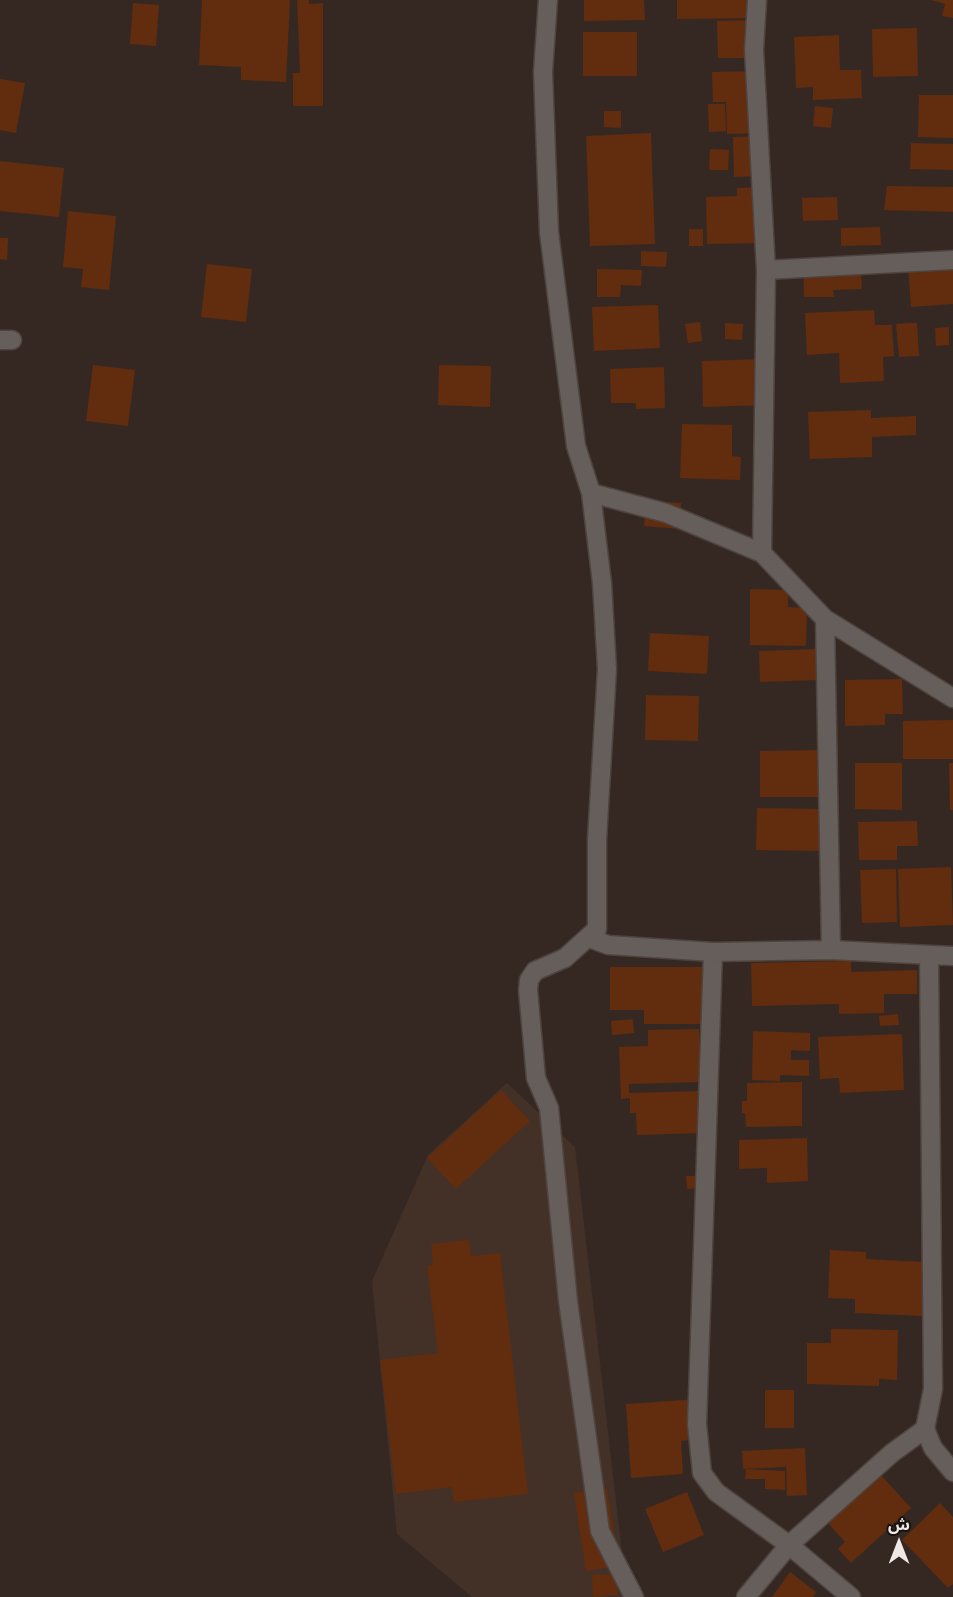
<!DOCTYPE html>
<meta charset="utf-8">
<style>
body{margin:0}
#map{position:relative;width:953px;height:1597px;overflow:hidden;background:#352823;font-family:"Fira Sans Condensed","Noto Sans Arabic",sans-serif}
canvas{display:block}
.north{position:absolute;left:869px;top:1513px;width:60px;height:60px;-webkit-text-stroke:4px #181310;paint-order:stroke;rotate:0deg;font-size:16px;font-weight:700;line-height:24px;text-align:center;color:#f0e8e4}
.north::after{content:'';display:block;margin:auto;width:21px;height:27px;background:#f0e8e4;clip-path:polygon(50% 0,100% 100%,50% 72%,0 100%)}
</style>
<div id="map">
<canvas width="953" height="1597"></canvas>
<div class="north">ش</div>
</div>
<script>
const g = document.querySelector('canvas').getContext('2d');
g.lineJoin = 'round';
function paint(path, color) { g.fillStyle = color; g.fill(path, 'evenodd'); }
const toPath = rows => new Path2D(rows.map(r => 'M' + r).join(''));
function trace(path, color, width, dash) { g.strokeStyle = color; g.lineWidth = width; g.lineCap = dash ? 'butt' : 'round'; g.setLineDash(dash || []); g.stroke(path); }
paint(toPath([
 [507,1083,575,1147,627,1597,472,1597,397,1534,372,1281,428,1155]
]), '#433128');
paint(toPath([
 [202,0,290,0,286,82,241,80,241,67,199,65],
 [297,0,309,0,309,4,323,3,323,106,293,106,293,73,300,73],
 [584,0,644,0,645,20,584,21],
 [677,0,757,0,758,18,677,19],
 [931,0,953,0,953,18,942,16,945,4],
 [133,3,159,5,156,46,130,44],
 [750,20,750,58,718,58,717,21],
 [917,28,918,76,873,77,872,29],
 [583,32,637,32,637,76,583,76],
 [839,35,840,70,861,70,862,98,813,100,813,87,796,88,794,37],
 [762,71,764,133,727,134,726,102,713,102,712,72],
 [0,79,25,83,16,133,0,130],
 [919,95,953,95,953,138,918,137],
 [708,104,725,104,726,131,709,132],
 [815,106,833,108,831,128,813,126],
 [604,111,621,111,621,128,604,127],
 [651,133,655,244,590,246,586,136],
 [764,136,765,176,734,177,733,137],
 [911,143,953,144,953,170,910,169],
 [710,149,729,150,728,170,709,170],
 [0,161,64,168,59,217,0,211],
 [887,186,953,187,953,212,884,210],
 [767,187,768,243,707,244,706,197,737,196,737,188],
 [837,197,838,220,803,221,802,198],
 [68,211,116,216,109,290,81,287,83,269,63,267],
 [880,227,881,245,841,246,841,228],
 [689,229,703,229,703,246,689,246],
 [0,238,8,238,7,260,0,259],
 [953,250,953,304,911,307,907,254],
 [641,251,667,252,666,267,641,266],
 [860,258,862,289,833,290,834,297,804,297,803,260],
 [207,264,252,269,246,322,201,317],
 [597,269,642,270,641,286,621,285,620,297,597,297],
 [658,305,660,348,594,351,592,307],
 [874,310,875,325,892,325,894,356,883,357,884,381,840,383,839,353,807,355,805,313],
 [700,322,702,341,688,343,685,324],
 [725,323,743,324,742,340,725,339],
 [908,323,917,323,919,356,899,357,896,324],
 [949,327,949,345,936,346,935,328],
 [767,359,768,405,703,407,702,361],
 [93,365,135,370,128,426,86,421],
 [439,365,491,366,490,407,438,405],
 [664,367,665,408,636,409,636,403,611,403,610,369],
 [871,410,871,418,916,416,916,435,872,437,872,457,810,459,808,412],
 [682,424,732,425,732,456,741,457,740,480,680,478],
 [646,501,681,503,680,529,644,526],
 [750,589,788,590,788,607,807,608,806,646,750,645],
 [650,633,709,636,707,674,648,671],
 [817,649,817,680,760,682,759,651],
 [902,679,903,714,885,714,885,725,845,726,845,680],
 [646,695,699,696,698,741,645,740],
 [953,720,953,759,903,759,903,721],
 [819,750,819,797,760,797,760,751],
 [855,763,902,763,902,810,855,809],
 [949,763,953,763,953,810,950,810],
 [757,808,824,809,823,851,756,850],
 [917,821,918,846,897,846,897,860,859,860,858,822],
 [951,867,953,925,900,927,898,869],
 [896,869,897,922,862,923,860,870],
 [851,961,851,972,917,970,917,994,884,994,884,1013,839,1014,839,1004,752,1006,751,963],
 [610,967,708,967,708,1024,644,1024,644,1010,610,1010],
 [898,1014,899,1025,880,1026,879,1016],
 [633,1019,634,1033,612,1035,611,1021],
 [699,1029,700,1082,629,1084,629,1093,701,1091,702,1133,637,1135,636,1113,630,1113,630,1098,621,1099,619,1047,648,1046,648,1030],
 [753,1031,810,1033,810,1051,791,1050,791,1060,809,1060,809,1076,780,1075,780,1081,752,1080],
 [902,1034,904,1090,840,1093,839,1078,820,1079,818,1037],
 [802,1082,802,1126,746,1127,745,1113,742,1113,742,1101,747,1101,747,1083],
 [501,1090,530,1121,456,1189,427,1158],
 [807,1138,808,1181,767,1183,767,1168,739,1169,739,1140],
 [686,1176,703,1176,703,1188,687,1189],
 [469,1240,471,1256,500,1253,528,1494,454,1502,452,1487,396,1494,380,1360,438,1353,427,1266,433,1265,431,1244],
 [830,1250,866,1252,866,1259,924,1262,922,1316,855,1313,855,1299,828,1298],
 [831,1329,898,1330,897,1380,879,1379,879,1386,807,1384,807,1343,831,1343],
 [765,1390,794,1390,794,1428,765,1428],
 [699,1399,701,1439,681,1441,683,1474,631,1478,626,1404],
 [805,1448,807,1495,787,1496,786,1465,785,1467,743,1469,742,1451],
 [746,1469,785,1471,785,1490,765,1489,765,1479,745,1479],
 [880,1474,911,1508,851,1563,838,1549,845,1542,827,1522],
 [607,1488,619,1566,586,1571,574,1493],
 [687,1492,704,1535,663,1552,645,1509],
 [940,1503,953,1517,953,1584,948,1588,902,1540],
 [790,1572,816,1592,813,1597,772,1597],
 [617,1574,618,1595,593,1597,592,1575]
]), '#622c0e');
const minor = toPath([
 [548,0,543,72,549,232,576,446,591,493,602,583,607,669,597,840,597,929,592,939,608,945,713,952],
 [757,0,754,50,766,270,762,553,825,619,953,698],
 [766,270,953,260],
 [0,340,12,340],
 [591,493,666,513,762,553],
 [825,619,831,950],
 [597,929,565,958,535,971,529,980,528,990,536,1078,549,1108,568,1301,600,1531,634,1597],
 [929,956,933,1389,925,1429,933,1448,953,1472],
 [746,1597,789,1545,892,1453,925,1429],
 [851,1597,789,1545,716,1492,702,1473,697,1424,713,952,831,950,953,956]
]);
trace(minor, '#4f433e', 21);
trace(minor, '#655e5b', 18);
</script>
